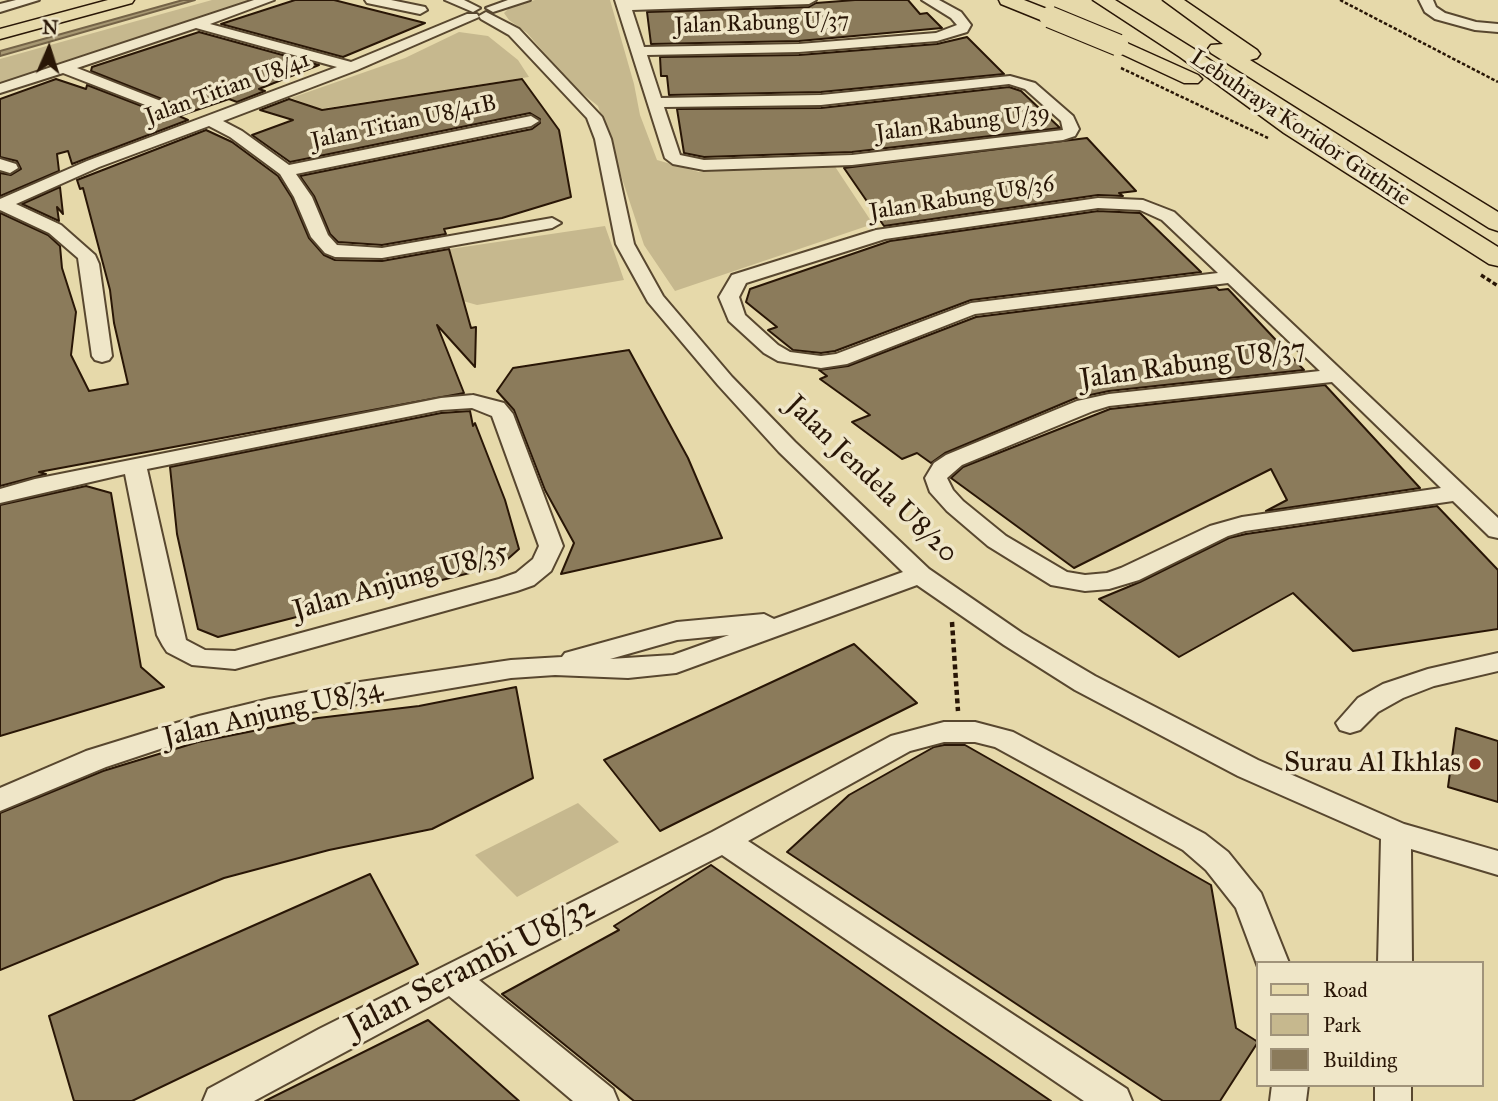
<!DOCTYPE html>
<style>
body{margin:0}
#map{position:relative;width:1498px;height:1101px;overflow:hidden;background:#e6d9aa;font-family:"IM FELL Great Primer",serif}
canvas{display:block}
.legend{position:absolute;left:1256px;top:961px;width:228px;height:126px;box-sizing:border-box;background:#efe6c8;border:2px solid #a0937a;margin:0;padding:9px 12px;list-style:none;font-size:21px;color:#291606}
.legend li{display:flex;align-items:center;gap:14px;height:35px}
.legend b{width:35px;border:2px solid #a0937a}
.north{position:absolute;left:14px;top:14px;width:70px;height:70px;-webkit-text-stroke:5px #efe6c8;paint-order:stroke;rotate:3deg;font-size:19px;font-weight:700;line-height:28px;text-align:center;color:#291606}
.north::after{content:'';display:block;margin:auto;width:24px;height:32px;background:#291606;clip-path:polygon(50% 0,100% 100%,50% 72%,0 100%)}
</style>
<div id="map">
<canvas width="1498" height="1101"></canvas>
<ul class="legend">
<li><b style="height:9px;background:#e6d9aa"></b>Road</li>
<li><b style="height:19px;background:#c6b88e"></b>Park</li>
<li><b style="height:19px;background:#8b7b5b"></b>Building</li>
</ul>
<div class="north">N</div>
</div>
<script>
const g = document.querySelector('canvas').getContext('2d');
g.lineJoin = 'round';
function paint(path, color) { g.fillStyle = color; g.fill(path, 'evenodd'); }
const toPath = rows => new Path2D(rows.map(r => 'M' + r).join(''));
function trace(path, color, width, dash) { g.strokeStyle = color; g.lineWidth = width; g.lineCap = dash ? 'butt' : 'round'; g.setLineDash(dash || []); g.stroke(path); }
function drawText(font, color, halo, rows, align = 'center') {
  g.font = font + ' "IM FELL Great Primer",serif'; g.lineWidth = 7; g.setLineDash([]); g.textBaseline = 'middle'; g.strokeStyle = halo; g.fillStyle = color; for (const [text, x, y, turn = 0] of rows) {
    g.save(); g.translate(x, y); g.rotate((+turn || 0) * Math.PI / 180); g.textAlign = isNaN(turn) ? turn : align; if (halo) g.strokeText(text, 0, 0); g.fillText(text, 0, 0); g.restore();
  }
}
paint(toPath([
 [212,0,262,0,0,87,0,59],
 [535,0,610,0,634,84,640,115,657,160,699,172,834,165,873,224,675,291,644,245,598,106,572,85,527,33,509,20,504,13,511,6],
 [459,32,488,36,518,60,529,77,320,109,291,98,405,58],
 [605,226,624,280,477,305,463,301,450,249],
 [578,803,619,842,517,897,475,855]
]), '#c6b88e');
const water = toPath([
 [183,0,195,0,0,56,0,51,183,0]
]);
paint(water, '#a69772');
trace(water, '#746347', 2);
const building = toPath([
 [295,0,334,0,425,23,343,57,221,24,295,0],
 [855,0,908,0,920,14,927,13,942,28,799,41,651,44,647,12,809,7,816,3,855,0],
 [199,32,319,65,259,89,265,91,237,102,229,99,179,116,188,120,72,164,68,151,57,154,59,171,0,196,0,173,11,175,21,169,17,161,0,157,0,99,56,79,86,89,87,85,165,115,176,116,182,110,177,105,91,71,92,67,199,32],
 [967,37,1004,74,821,92,669,95,667,76,661,76,660,57,799,55,937,44,967,37],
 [522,79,559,130,571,197,502,218,444,229,446,234,382,245,338,242,330,234,314,196,300,176,532,129,540,123,540,119,530,113,290,162,252,135,293,120,260,110,289,99,322,110,522,79],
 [1009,87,1021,91,1060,128,852,152,704,157,684,153,677,109,821,108,1009,87],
 [206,130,232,142,278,176,292,198,309,238,324,255,335,260,382,261,449,249,471,328,476,327,475,367,437,325,464,393,39,472,46,474,0,486,0,213,48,235,60,246,62,268,76,312,71,355,89,391,128,384,114,323,110,290,83,188,80,189,77,180,206,130],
 [1087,138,1136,191,1119,193,1123,196,1098,195,884,226,844,168,1087,138],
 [60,187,63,214,57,207,59,221,22,204,60,187],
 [1098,211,1140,213,1201,272,971,300,835,351,821,353,793,350,768,330,777,327,746,302,750,289,890,241,1098,211],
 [1216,287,1219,290,1228,289,1304,370,1109,391,1076,398,945,453,931,463,917,453,902,459,852,422,870,415,820,379,827,376,819,370,848,366,976,317,1216,287],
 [629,350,688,458,722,538,561,574,574,543,545,490,514,410,497,391,513,368,629,350],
 [1325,385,1420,488,1266,511,1287,500,1271,469,1074,568,951,478,963,467,1110,409,1325,385],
 [470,411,473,426,475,423,505,500,519,549,501,565,218,637,198,629,177,534,170,467,441,413,470,411],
 [86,486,111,493,141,667,164,687,0,736,0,505,86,486],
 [1437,506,1498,570,1498,629,1353,651,1293,593,1179,657,1099,599,1140,582,1229,538,1246,534,1437,506],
 [854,644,917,703,660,831,604,760,854,644],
 [516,687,533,778,432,829,329,850,224,878,0,970,0,813,103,771,198,742,318,718,419,706,516,687],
 [1456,728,1498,741,1498,802,1448,787,1456,728],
 [944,745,965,745,1211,885,1236,1028,1258,1042,1220,1101,1163,1101,787,852,849,795,934,747,944,745],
 [711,865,944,1028,1051,1101,634,1101,502,994,619,930,614,926,711,865],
 [370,874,418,964,132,1101,74,1101,49,1016,370,874],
 [428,1020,519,1101,265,1101,428,1020]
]);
paint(building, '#8b7b5b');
trace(building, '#291606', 2);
const minor = toPath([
 [16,0,39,0,0,12,0,4,16,0],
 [254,0,274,0,210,24,351,62,467,14,477,14,479,17,357,70,223,121,242,131,289,165,531,116,539,121,531,126,296,174,312,197,328,235,337,245,382,248,552,218,561,223,552,228,382,258,335,257,325,253,311,237,294,197,280,174,230,137,209,126,99,167,16,204,61,225,95,255,99,264,112,356,109,360,102,362,95,360,92,356,78,258,49,233,0,210,0,199,87,161,337,67,196,28,77,68,176,107,179,110,176,113,166,113,63,73,0,93,0,84,254,0],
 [365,0,391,0,425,7,427,10,420,14,367,3,365,0],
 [445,0,464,0,480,8,473,12,445,0],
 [508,0,530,0,493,12,486,8,508,0],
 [615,0,816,0,809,4,632,10,644,47,799,44,936,33,957,25,951,18,922,0,939,0,961,12,971,25,967,32,937,41,799,52,647,55,661,98,821,95,1010,76,1035,83,1073,116,1079,129,1075,136,1063,140,852,165,704,170,673,164,665,158,615,0],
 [1009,84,1025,89,1061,121,1063,130,852,155,704,160,680,155,664,107,821,105,1009,84],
 [1419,0,1433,0,1436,7,1445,13,1476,22,1498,24,1498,32,1475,30,1435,19,1425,12,1419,0],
 [486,12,519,29,602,117,611,139,634,244,663,296,732,377,795,442,929,569,1022,633,1095,676,1258,760,1404,824,1498,851,1498,875,1411,849,1412,963,1378,963,1381,839,1238,776,1075,690,1004,645,917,585,676,673,628,678,555,675,511,678,269,719,202,735,106,767,0,811,0,788,86,751,199,716,269,699,360,682,511,660,562,657,565,653,677,622,764,614,774,619,903,572,779,452,718,385,648,302,616,244,595,139,587,118,509,35,481,19,479,16,486,12],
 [729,635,673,655,610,659,677,640,729,635],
 [0,159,16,164,18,168,10,173,0,170,0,159],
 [1098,198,1143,200,1174,212,1498,518,1498,538,1489,536,1453,501,1245,531,1228,536,1139,580,1109,589,1085,591,1051,585,988,546,947,511,930,492,925,478,934,463,946,455,1077,401,1109,394,1320,371,1228,283,975,314,847,364,821,368,778,361,764,353,729,321,719,297,732,275,876,230,1098,198],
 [1098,208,1140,210,1162,220,1218,273,971,303,836,354,821,356,790,352,778,345,745,315,739,297,746,283,885,239,1098,208],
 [1332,382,1441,488,1242,517,1210,526,1121,568,1107,573,1085,575,1067,572,1006,536,963,501,953,490,947,478,962,465,1093,411,1109,406,1332,382],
 [473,395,504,403,513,414,563,546,551,571,534,585,517,591,235,669,192,665,167,652,163,646,157,635,125,474,0,503,0,489,35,479,441,398,473,395],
 [472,408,492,416,539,546,533,559,516,573,499,579,235,651,205,650,186,640,147,469,441,410,472,408],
 [1498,653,1498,671,1434,686,1403,698,1378,712,1360,730,1350,733,1340,730,1336,723,1358,698,1383,684,1428,669,1498,653],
 [944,722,975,722,1013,732,1205,834,1228,852,1261,893,1289,963,1258,963,1258,967,1236,908,1206,870,1183,850,995,747,975,742,944,742,910,751,748,841,1127,1089,1132,1101,1084,1101,722,855,479,980,613,1089,618,1101,573,1101,449,996,254,1101,203,1101,208,1089,319,1029,712,832,891,736,944,722],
 [1272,1085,1308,1085,1306,1101,1270,1101,1272,1085],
 [1375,1085,1411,1085,1411,1101,1375,1101,1375,1085]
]);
const major = toPath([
 [108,0,134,0,132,3,0,39,0,29,108,0]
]);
const highway = toPath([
 [999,0,1024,0,1057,13,1060,17,1057,21,1043,21,1001,4,999,0],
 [1093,0,1115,0,1194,49,1300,123,1498,247,1498,266,1489,264,1284,133,1180,57,1093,0],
 [1163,0,1184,0,1257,50,1260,54,1257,58,1250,60,1498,212,1498,231,1489,228,1211,53,1208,49,1211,45,1223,44,1163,0],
 [1118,39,1198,75,1202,79,1198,83,1184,83,1111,49,1108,45,1111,41,1118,39]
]);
trace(minor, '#58472f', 4);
trace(major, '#291606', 3);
trace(highway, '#291606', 3);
trace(toPath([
 [1340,0,1498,82],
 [1121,68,1268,138]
]), '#291606', 2.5, [3.5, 2]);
trace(toPath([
 [1481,275,1498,286]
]), '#291606', 3.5, [4.5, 2.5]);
trace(toPath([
 [952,622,958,711]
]), '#291606', 4.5, [5, 3.5]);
paint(minor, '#efe6c8');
paint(major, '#e6d9aa');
paint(highway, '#e6d9aa');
const highwayBridge = toPath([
 [1050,17,1118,45]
]);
trace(highwayBridge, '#291606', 23, []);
trace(highwayBridge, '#e6d9aa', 21);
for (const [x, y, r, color] of [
 [1475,764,7,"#8f2418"]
]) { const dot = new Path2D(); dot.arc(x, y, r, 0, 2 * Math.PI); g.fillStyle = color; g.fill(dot); trace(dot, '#efe6c8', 2.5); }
drawText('23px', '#291606', '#efe6c8', [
 ["Jalan Rabung U/37",762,24,-2],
 ["Jalan Titian U8/41",228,89,-20],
 ["Jalan Titian U8/41B",404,123,-12],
 ["Jalan Rabung U/39",963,124,-7],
 ["Lebuhraya Koridor Guthrie",1300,129,34],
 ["Jalan Rabung U8/36",962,199,-9]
]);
drawText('28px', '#291606', '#efe6c8', [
 ["Jalan Rabung U8/37",1193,365,-8],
 ["Jalan Jendela U8/20",871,480,44],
 ["Jalan Anjung U8/35",401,582,-16],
 ["Jalan Anjung U8/34",273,714,-13]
]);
drawText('28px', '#291606', '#efe6c8', [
 ["Surau Al Ikhlas",1461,764]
], 'right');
drawText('33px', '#291606', '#efe6c8', [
 ["Jalan Serambi U8/32",471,968,-27]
]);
</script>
